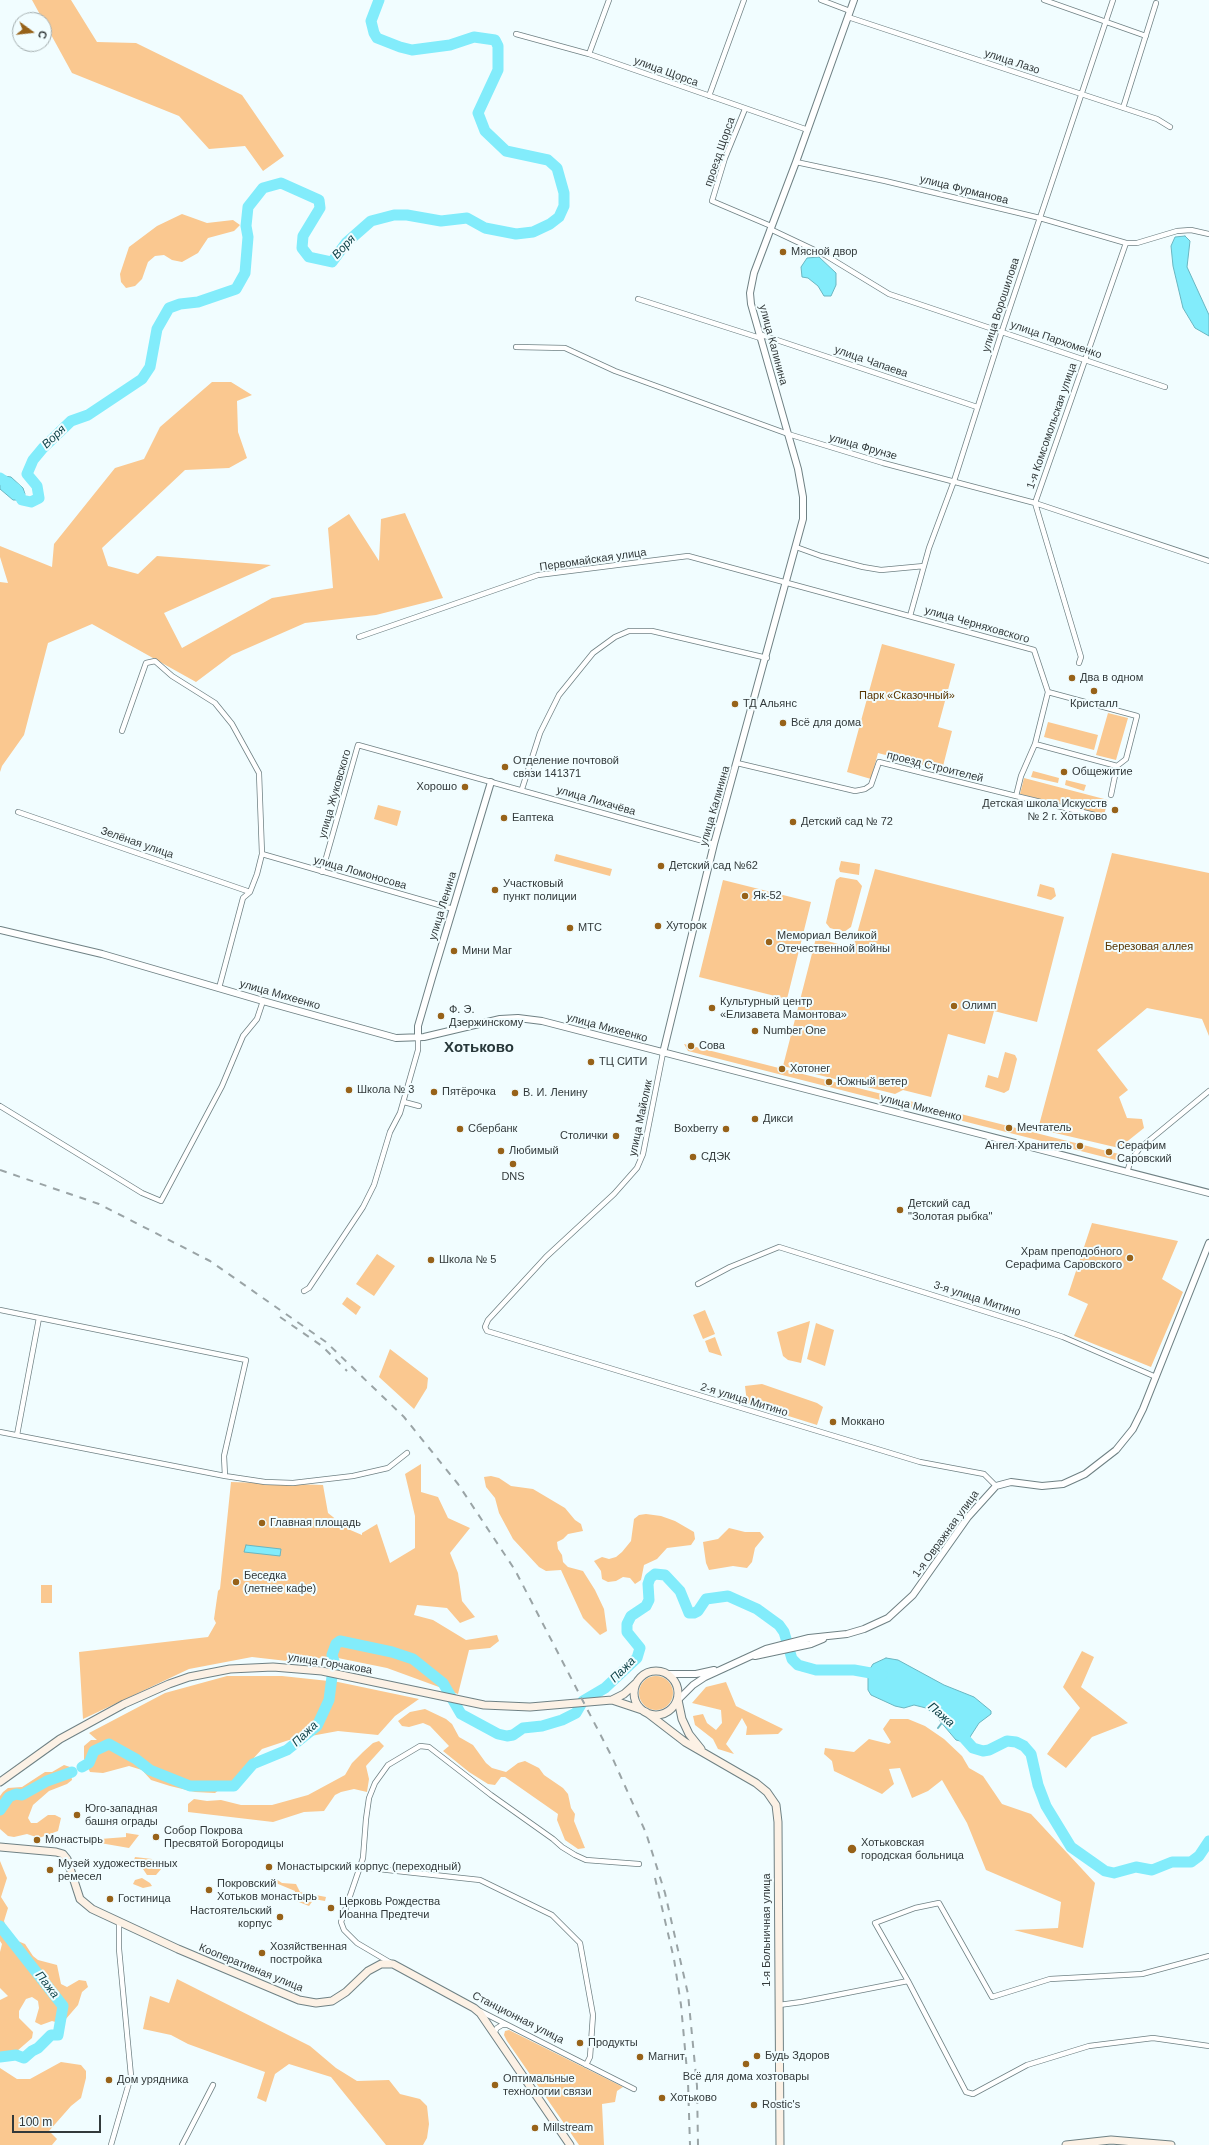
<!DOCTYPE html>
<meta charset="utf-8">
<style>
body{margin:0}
#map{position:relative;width:1209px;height:2145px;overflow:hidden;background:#f1fdff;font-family:Arial,sans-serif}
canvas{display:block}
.north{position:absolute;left:12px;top:12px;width:40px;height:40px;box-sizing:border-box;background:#f1fdff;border:1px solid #a5afb0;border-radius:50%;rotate:105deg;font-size:11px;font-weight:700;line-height:16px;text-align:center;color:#32393a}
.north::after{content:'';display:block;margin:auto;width:14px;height:18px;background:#976219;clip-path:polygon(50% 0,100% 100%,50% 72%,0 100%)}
.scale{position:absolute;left:12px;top:2115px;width:89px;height:18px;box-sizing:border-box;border:2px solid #32393a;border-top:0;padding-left:5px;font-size:12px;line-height:14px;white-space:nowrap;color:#32393a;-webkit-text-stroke:3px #f1fdff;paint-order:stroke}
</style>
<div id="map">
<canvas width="1209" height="2145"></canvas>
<div class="north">С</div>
<div class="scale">100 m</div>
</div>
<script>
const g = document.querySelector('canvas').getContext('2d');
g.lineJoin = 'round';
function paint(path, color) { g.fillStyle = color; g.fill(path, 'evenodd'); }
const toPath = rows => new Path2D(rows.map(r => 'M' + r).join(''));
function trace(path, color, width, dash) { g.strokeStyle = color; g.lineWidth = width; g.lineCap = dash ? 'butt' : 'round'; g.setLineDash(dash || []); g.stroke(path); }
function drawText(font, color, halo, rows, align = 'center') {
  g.font = font + ' Arial,sans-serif'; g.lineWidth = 4; g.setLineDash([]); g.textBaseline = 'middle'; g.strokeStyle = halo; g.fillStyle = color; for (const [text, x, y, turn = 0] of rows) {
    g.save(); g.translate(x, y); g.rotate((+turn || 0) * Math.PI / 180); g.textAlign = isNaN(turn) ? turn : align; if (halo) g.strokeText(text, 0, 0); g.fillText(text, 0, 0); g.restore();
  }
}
paint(toPath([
 [32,0,71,0,97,42,136,43,242,95,284,156,263,171,245,146,209,149,179,116,72,73],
 [182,214,207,223,233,220,240,225,234,231,208,238,198,253,182,262,172,260,164,255,155,256,148,262,142,279,135,286,126,288,121,282,120,274,129,247,157,226],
 [212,382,231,382,252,395,237,401,238,432,247,458,229,468,185,470,102,548,108,566,138,574,157,556,271,565,164,613,182,648,272,598,333,588,328,528,349,514,379,561,381,519,405,513,443,598,376,615,305,623,232,655,196,682,92,624,48,643,24,735,2,766,0,772,0,582,8,583,0,557,0,546,52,567,54,544,115,468,144,459,160,427],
 [882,644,955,664,938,727,952,731,942,770,878,753,871,779,847,772],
 [1108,713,1128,718,1116,760,1096,755],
 [1048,722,1098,735,1094,750,1044,737],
 [1033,771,1059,778,1058,783,1031,777],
 [1024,778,1108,800,1104,815,1020,794],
 [1066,780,1086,785,1084,791,1065,785],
 [378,805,401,811,397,826,374,819],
 [1112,853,1209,873,1209,1036,1202,1019,1147,1008,1097,1050,1128,1090,1119,1097,1127,1118,1142,1119,1144,1128,1119,1148,1038,1129],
 [556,854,612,869,610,876,554,861],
 [841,861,860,864,859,875,840,872,839,869],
 [875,869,1064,917,1037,1022,994,1011,985,1044,948,1034,931,1097,903,1090,895,1094,783,1066,816,938,853,948],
 [840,877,857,880,862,886,851,927,844,932,830,928,826,923,836,880],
 [723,880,811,902,787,999,699,977],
 [1040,884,1054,888,1056,896,1051,900,1037,896],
 [684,1044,1119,1154,1116,1160,688,1051],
 [1005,1052,1015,1055,1017,1059,1009,1090,1004,1093,985,1087,988,1075,998,1078],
 [1092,1223,1178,1241,1162,1279,1183,1292,1151,1367,1074,1336,1088,1304,1068,1295],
 [377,1254,395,1266,374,1296,356,1284],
 [347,1297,361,1307,356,1315,342,1304],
 [705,1310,715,1334,703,1339,693,1315],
 [810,1321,801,1363,788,1360,783,1356,777,1332],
 [816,1323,834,1330,825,1366,807,1359],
 [715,1337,722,1356,709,1352,705,1341],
 [390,1349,428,1378,427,1388,414,1409,379,1377],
 [762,1384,817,1403,823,1407,817,1425,747,1403,745,1386],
 [421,1464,421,1492,438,1497,448,1518,470,1528,450,1553,458,1573,462,1601,475,1617,460,1623,447,1608,417,1605,414,1615,433,1620,466,1640,497,1635,499,1641,490,1648,469,1650,458,1694,387,1668,333,1657,287,1661,252,1657,189,1669,83,1719,79,1652,208,1637,216,1623,214,1619,218,1591,220,1589,231,1482,323,1485,328,1513,348,1529,362,1535,362,1533,377,1524,390,1563,415,1548,415,1516,405,1474],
 [491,1476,499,1478,511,1486,533,1489,565,1508,575,1520,581,1524,583,1531,568,1534,563,1539,557,1542,558,1549,562,1555,563,1562,568,1567,583,1571,595,1590,604,1609,607,1631,600,1635,583,1618,561,1570,546,1571,539,1567,513,1539,499,1513,495,1498,486,1487,484,1477],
 [646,1514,661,1516,675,1521,694,1532,695,1539,691,1545,667,1548,657,1559,644,1565,641,1580,635,1584,630,1578,623,1577,616,1581,608,1582,602,1579,601,1571,594,1561,602,1557,609,1559,616,1557,622,1552,631,1541,634,1519,639,1515],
 [729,1528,745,1532,760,1532,764,1537,755,1548,752,1562,747,1568,733,1566,709,1570,706,1563,703,1542,718,1539],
 [41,1585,52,1585,52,1603,41,1603],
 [1082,1651,1094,1657,1081,1687,1128,1723,1092,1737,1066,1768,1047,1754,1080,1708,1063,1687],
 [227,1676,282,1676,338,1682,419,1699,395,1716,378,1735,338,1731,289,1740,262,1749,231,1783,220,1782,220,1789,215,1793,195,1792,170,1786,151,1780,142,1770,129,1766,103,1773,90,1772,84,1759,84,1746,91,1740,97,1740,89,1733,165,1693],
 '639 1693a17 17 0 1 1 34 0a17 17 0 1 1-34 0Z',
 [726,1682,736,1706,783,1729,778,1734,746,1735,747,1727,742,1718,726,1744,734,1754,718,1749,713,1739,695,1725,693,1716,703,1714,707,1723,716,1730,722,1723,721,1710,692,1703,706,1687],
 [425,1709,446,1719,452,1724,459,1737,473,1745,486,1763,492,1768,506,1772,518,1763,525,1761,539,1768,544,1775,563,1788,568,1794,571,1808,575,1814,574,1821,585,1848,578,1849,565,1840,557,1820,558,1814,505,1777,501,1777,495,1785,488,1784,469,1772,443,1751,449,1746,430,1726,423,1723,409,1727,402,1726,398,1721,410,1712],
 [890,1719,908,1719,925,1726,944,1739,962,1756,969,1768,983,1776,1002,1804,1031,1814,1095,1883,1083,1948,1014,1930,1058,1928,1061,1902,986,1870,967,1823,942,1780,928,1791,912,1798,900,1768,889,1769,894,1784,882,1794,834,1771,832,1761,824,1754,825,1748,854,1752,869,1739,889,1744,891,1742,883,1729],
 [379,1741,384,1746,366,1766,369,1779,367,1792,354,1789,341,1792,335,1795,324,1811,304,1812,273,1822,188,1812,188,1804,194,1799,207,1801,221,1800,241,1805,272,1805,308,1795,345,1775,352,1763,363,1752,373,1743],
 [64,1765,70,1767,72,1780,67,1784,49,1791,33,1805,28,1818,31,1823,37,1823,48,1815,55,1815,61,1818,58,1831,39,1838,27,1834,14,1837,8,1836,0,1829,0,1796,3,1792,8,1788,22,1787,45,1772,52,1772],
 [126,1833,139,1835,129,1848,100,1843,100,1839,126,1837],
 [135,1857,152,1859,160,1864,162,1868,156,1875,147,1875,143,1869,132,1866],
 [0,1861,7,1878,1,1897,8,1908,4,1921,8,1934,13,1939,25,1944,33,1956,38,1960,57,1965,61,1984,67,1987,79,1980,86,1981,88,1987,82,1992,78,2005,65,2020,59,2023,52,2021,41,2025,35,2022,39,2008,38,2001,32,1997,26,1999,19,2011,19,2018,33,2032,32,2038,17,2051,4,2054,0,2052,0,2000,8,1996,0,1988,0,1952,2,1944,0,1941],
 [273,1877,282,1883,296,1884,300,1892,326,1897,325,1901,314,1899,309,1906,286,1897,287,1894,294,1896,295,1891,271,1881],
 [142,1878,150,1883,152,1886,143,1888,133,1884,135,1880],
 [177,1979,310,2046,336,2068,357,2081,389,2080,400,2094,420,2099,427,2106,429,2124,427,2138,423,2145,386,2145,331,2077,289,2064,275,2074,266,2102,257,2098,265,2072,188,2044,171,2035,143,2029,150,1996,169,2003],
 [509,2030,623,2087,617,2091,615,2102,602,2104,604,2145,579,2145,507,2041,504,2035,505,2031],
 [61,2062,81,2065,86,2071,86,2078,81,2098,71,2106,49,2131,57,2139,52,2145,0,2145,0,2068,17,2079,30,2079]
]), '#fac890');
const water = toPath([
 [1185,236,1190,241,1187,267,1209,315,1209,336,1195,328,1183,308,1173,266,1171,246,1175,237,1185,236],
 [819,257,836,273,836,285,831,296,824,296,818,286,808,278,802,277,801,267,807,258,819,257],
 [4,476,11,477,23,488,25,494,22,500,13,500,0,489,0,478,3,479,4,476],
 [246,1545,281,1549,280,1556,244,1552,246,1545],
 [886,1658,898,1660,944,1685,974,1697,991,1711,991,1714,979,1723,970,1737,960,1741,956,1740,934,1714,926,1708,914,1705,904,1708,895,1706,871,1695,868,1690,868,1672,873,1664,886,1658]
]);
paint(water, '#82ecfb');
trace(water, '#6ab6c1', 1);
trace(toPath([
 [938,1728,941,1724]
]), '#6ab6c1', 2);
trace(toPath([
 [0,478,16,489,22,500,31,502,39,498,37,486,27,474,33,460,43,448,71,421,88,415,142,379,150,367,157,329,169,308,180,304,198,302,236,289,245,273,248,237,246,226,248,207,263,188,281,183,319,200,320,208,303,236,302,248,309,257,332,262,346,243,371,221,394,215,407,215,441,221,467,218,485,228,516,234,533,232,550,224,559,217,564,206,564,193,557,168,548,160,506,151,485,131,478,113,498,70,498,46,495,40,474,37,450,45,412,50,400,47,377,38,374,33,371,21,379,0],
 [956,1729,973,1748,983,1751,989,1750,1007,1741,1016,1742,1024,1746,1031,1754,1038,1785,1046,1806,1071,1847,1105,1871,1114,1873,1136,1867,1152,1870,1172,1862,1191,1862,1199,1856,1209,1841],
 [82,1767,89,1763,94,1751,109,1744,136,1759,150,1770,190,1786,234,1786,253,1764,287,1750,317,1726,329,1700,334,1661,332,1655,336,1644,340,1641,392,1652,413,1659,443,1683,461,1714,498,1734,507,1736,513,1735,523,1728,542,1726,562,1720,576,1713,583,1701,605,1688,637,1658,640,1648,627,1632,627,1624,631,1616,646,1606,649,1600,648,1584,650,1578,655,1574,665,1575,680,1591,689,1613,694,1613,698,1611,706,1599,728,1596,757,1609,779,1625,784,1632,792,1659,798,1665,816,1670,854,1670,882,1675],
 [0,1810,9,1797,16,1794,22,1795,47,1781,72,1772],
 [0,1926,63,2006,58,2035,51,2035,38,2048,32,2051,24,2058,16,2055,0,2057]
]), '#82ecfb', 11);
const minor = toPath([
 [821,0,850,11],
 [1044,0,1146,36],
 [848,17,1157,119,1170,127],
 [516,34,589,54,808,130],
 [589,54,609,0],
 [709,96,744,0],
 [1123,108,1156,3],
 [745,109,725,158,712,201,771,226],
 [796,162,885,181,1040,218,1126,243,1137,243,1177,231,1191,230,1209,234],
 [770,229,825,255,889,294,1165,387],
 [638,299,760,338],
 [759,334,977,407],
 [516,347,565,348,615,371,788,434,883,463,1035,503,1209,561],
 [796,547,821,556,863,567,881,570,924,566],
 [910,616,929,548,954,481,1002,331,1113,0],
 [359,637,538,575,688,556,1034,650,1048,692,1137,716,1126,759,1117,766,1035,744],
 [1079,663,1081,657,1035,503,1126,243],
 [122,731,146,663,155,661,172,676,215,703,232,724,259,773,262,854,257,874,250,892,243,898,219,988],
 [737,763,855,791,865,789,871,785,879,762,1016,796,1021,776,1035,744,1048,692],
 [522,789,540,733,559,695,593,653,615,637,629,631,652,631,767,658],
 [1111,795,1117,766],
 [1016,796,1103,817],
 [18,812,250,892],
 [262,854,453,909],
 [322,872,358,745,714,844],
 [663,1053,643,1154,637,1168,614,1194,546,1257,488,1320,485,1327,487,1331,920,1462,984,1474,996,1486],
 [404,1102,419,1106],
 [0,1106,142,1193,161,1201,222,1086,243,1036,257,1019,263,1001],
 [1127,1172,1131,1160,1140,1148,1209,1091],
 [698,1284,730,1267,779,1247,1025,1324,1063,1337,1156,1377],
 [304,1291,309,1288,363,1207,374,1185,390,1132,400,1113,418,1050,418,1037],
 [0,1310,246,1360,224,1456,225,1476],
 [0,1432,225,1476,265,1482,293,1483,353,1476,388,1468,407,1453],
 [17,1435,39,1318],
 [360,1867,480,1880,552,1915,580,1943,593,2015,590,2057,586,2065],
 [391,1963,357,1943,344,1930,341,1922,363,1858,366,1819,369,1798,375,1783,388,1765,420,1746,429,1747,491,1795,553,1839,562,1847,575,1855,586,1860,639,1864],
 [908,1981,875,1923,915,1908,939,1903,992,1997,1050,1979,1142,1974,1209,1956],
 [779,2005,801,2002,908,1981,966,2092,973,2094,1027,2065,1089,2046,1153,2038,1209,2046],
 [480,2011,634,2089],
 [494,2033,497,2028,502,2025,507,2025],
 [111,2145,131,2076,119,1949,119,1922],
 [182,2145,213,2085]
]);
const tertiary = toPath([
 [0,930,102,954,263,1001,396,1038,424,1037,500,1019,518,1018,542,1021,1209,1193],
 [418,1037,418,1026,432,978,491,782],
 [663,1053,714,844,803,519,803,497,798,469,751,304,750,293,754,273,796,162,854,0],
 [755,1656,811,1644,823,1639],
 [668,1674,696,1674,714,1670],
 [678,1700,693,1685,705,1677,766,1649,809,1638,847,1634,864,1629,888,1618,913,1595,968,1517,996,1486,1011,1482,1042,1486,1063,1484,1085,1474,1116,1450,1133,1429,1143,1409,1209,1243]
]);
const secondary = toPath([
 '634 1693a22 22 0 1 1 44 0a22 22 0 1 1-44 0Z',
 [612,1700,624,1694,636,1683],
 [678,1700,682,1719,689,1734,701,1749],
 [646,1712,685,1742,756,1783,767,1792,776,1805,778,1822,780,2145],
 [0,1782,60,1739,124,1704,169,1684,189,1677,230,1669,273,1667,322,1671,484,1705,530,1707,612,1700,642,1710],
 [0,1847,56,1852,63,1854,67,1859,80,1899,92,1909,178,1949,299,2000,316,2003,332,2001,346,1992,368,1971,381,1964,393,1964,474,2008,480,2013,570,2145],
 [1066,2145,1111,2140,1171,2145]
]);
trace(minor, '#6f8184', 6);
trace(tertiary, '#6f8184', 8);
trace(secondary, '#6f8184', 9);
trace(minor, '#fff', 4.5);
trace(tertiary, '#fff', 6);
trace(secondary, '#fcf1e5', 7);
trace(toPath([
 [0,1170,99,1204,210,1261,326,1342,404,1417,458,1484,515,1570,612,1757,646,1833,665,1893,688,1994,697,2086,698,2145],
 [280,1317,322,1346,347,1371],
 [655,1878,674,1959,681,2005,688,2082,690,2145]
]), '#9aa4a6', 2, [7, 7]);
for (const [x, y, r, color] of [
 [783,252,4,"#976219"],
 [1072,678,4,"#976219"],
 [1094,691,4,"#976219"],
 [735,704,4,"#976219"],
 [783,723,4,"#976219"],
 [505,767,4,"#976219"],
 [1064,772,4,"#976219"],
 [465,787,4,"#976219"],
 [1115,810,4,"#976219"],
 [504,818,4,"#976219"],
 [793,822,4,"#976219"],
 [661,866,4,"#976219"],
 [495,890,4,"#976219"],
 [745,896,4,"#976219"],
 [658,926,4,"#976219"],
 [570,928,4,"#976219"],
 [769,942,4,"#976219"],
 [454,951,4,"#976219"],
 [954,1006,4,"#976219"],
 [712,1008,4,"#976219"],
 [441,1016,4,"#976219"],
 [755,1031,4,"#976219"],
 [691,1046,4,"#976219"],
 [591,1062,4,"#976219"],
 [782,1069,4,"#976219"],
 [829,1082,4,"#976219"],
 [349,1090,4,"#976219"],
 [434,1092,4,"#976219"],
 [515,1093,4,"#976219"],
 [755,1119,4,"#976219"],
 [1009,1128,4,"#976219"],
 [460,1129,4,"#976219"],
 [726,1129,4,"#976219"],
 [616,1136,4,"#976219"],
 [1080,1146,4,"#976219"],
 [501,1151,4,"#976219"],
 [1109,1152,4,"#976219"],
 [693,1157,4,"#976219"],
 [513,1164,4,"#976219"],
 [900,1210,4,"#976219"],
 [1130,1258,4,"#976219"],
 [431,1260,4,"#976219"],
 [833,1422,4,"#976219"],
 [262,1523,4,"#976219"],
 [236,1582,4,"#976219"],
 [77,1815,4,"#976219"],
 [156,1837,4,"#976219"],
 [37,1840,4,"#976219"],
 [852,1849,5,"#976219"],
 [269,1867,4,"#976219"],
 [50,1870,4,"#976219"],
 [209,1890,4,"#976219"],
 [110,1899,4,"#976219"],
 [331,1908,4,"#976219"],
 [280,1917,4,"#976219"],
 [262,1953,4,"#976219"],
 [580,2043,4,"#976219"],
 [757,2056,4,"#976219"],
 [640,2057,4,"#976219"],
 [746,2064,4,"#976219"],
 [109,2080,4,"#976219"],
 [495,2085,4,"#976219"],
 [662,2098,4,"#976219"],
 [754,2105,4,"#976219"],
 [535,2128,4,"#976219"]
]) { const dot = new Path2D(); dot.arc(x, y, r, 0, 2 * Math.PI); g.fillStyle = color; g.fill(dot); trace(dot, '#f1fdff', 1.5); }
drawText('11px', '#32393a', '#f1fdff', [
 ["улица Лазо",1012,62,18],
 ["улица Щорса",666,72,20],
 ["проезд Щорса",720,152,-71],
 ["улица Фурманова",964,190,14],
 ["улица Ворошилова",1001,305,-72],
 ["улица Пархоменко",1056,340,19],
 ["улица Калинина",773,345,75],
 ["улица Чапаева",871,362,19],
 ["1-я Комсомольская улица",1052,426,-71],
 ["улица Фрунзе",863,447,16],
 ["Первомайская улица",593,560,-8],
 ["улица Черняховского",977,625,16],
 ["проезд Строителей",935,767,14],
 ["улица Жуковского",335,794,-74],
 ["улица Лихачёва",596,801,16],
 ["улица Калинина",715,806,-74],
 ["Зелёная улица",137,843,19],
 ["улица Ломоносова",360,873,16],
 ["улица Ленина",443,906,-73],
 ["улица Михеенко",280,995,16],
 ["улица Михеенко",607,1028,15],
 ["улица Михеенко",921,1108,14],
 ["улица Майолик",641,1118,-78],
 ["3-я улица Митино",977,1299,18],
 ["2-я улица Митино",744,1400,17],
 ["1-я Овражная улица",946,1534,-54],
 ["улица Горчакова",330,1664,9],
 ["1-я Больничная улица",767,1930,-90],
 ["Кооперативная улица",251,1968,22],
 ["Станционная улица",518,2018,27]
]);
drawText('11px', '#32393a', '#f1fdff', [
 ["Мясной двор",791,252],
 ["Два в одном",1080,678],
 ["ТД Альянс",743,704],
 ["Кристалл",1094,704,"center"],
 ["Всё для дома",791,723],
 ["Отделение почтовой",513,761],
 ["связи 141371",513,774],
 ["Общежитие",1072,772],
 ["Хорошо",457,787,"right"],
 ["Детская школа Искусств",1107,804,"right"],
 ["№ 2 г. Хотьково",1107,817,"right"],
 ["Еаптека",512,818],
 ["Детский сад № 72",801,822],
 ["Детский сад №62",669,866],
 ["Участковый",503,884],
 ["пункт полиции",503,897],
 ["Як-52",753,896],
 ["Хуторок",666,926],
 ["МТС",578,928],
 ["Мемориал Великой",777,936],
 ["Отечественной войны",777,949],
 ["Мини Маг",462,951],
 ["Культурный центр",720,1002],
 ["«Елизавета Мамонтова»",720,1015],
 ["Олимп",962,1006],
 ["Ф. Э.",449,1010],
 ["Дзержинскому",449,1023],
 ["Number One",763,1031],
 ["Сова",699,1046],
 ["ТЦ СИТИ",599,1062],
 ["Хотонег",790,1069],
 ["Южный ветер",837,1082],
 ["Школа № 3",357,1090],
 ["Пятёрочка",442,1092],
 ["В. И. Ленину",523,1093],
 ["Дикси",763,1119],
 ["Мечтатель",1017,1128],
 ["Сбербанк",468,1129],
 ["Boxberry",718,1129,"right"],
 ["Столички",608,1136,"right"],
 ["Ангел Хранитель",1072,1146,"right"],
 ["Серафим",1117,1146],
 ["Саровский",1117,1159],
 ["Любимый",509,1151],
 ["СДЭК",701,1157],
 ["DNS",513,1177,"center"],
 ["Детский сад",908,1204],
 ["\"Золотая рыбка\"",908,1217],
 ["Храм преподобного",1122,1252,"right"],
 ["Серафима Саровского",1122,1265,"right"],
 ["Школа № 5",439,1260],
 ["Моккано",841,1422],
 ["Главная площадь",270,1523],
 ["Беседка",244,1576],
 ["(летнее кафе)",244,1589],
 ["Юго-западная",85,1809],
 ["башня ограды",85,1822],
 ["Собор Покрова",164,1831],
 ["Пресвятой Богородицы",164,1844],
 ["Монастырь",45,1840],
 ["Хотьковская",861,1843],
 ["городская больница",861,1856],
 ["Музей художественных",58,1864],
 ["ремесел",58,1877],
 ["Монастырский корпус (переходный)",277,1867],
 ["Покровский",217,1884],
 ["Хотьков монастырь",217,1897],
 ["Гостиница",118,1899],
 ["Церковь Рождества",339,1902],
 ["Иоанна Предтечи",339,1915],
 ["Настоятельский",272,1911,"right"],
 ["корпус",272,1924,"right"],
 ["Хозяйственная",270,1947],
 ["постройка",270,1960],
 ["Продукты",588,2043],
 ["Будь Здоров",765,2056],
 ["Магнит",648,2057],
 ["Всё для дома хозтовары",746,2077,"center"],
 ["Оптимальные",503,2079],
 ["технологии связи",503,2092],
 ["Дом урядника",117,2080],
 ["Хотьково",670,2098],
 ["Rostic's",762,2105],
 ["Millstream",543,2128]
], 'left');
drawText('11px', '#573401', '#f1fdff', [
 ["Парк «Сказочный»",907,696],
 ["Березовая аллея",1149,947]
]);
drawText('italic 12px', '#0a3e44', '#f1fdff', [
 ["Воря",344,247,-47],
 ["Воря",54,437,-44],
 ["Пажа",623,1670,-45],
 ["Пажа",941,1715,41],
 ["Пажа",305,1734,-44],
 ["Пажа",47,1985,52]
]);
drawText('bold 15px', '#273739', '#f1fdff', [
 ["Хотьково",479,1048]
]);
</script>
